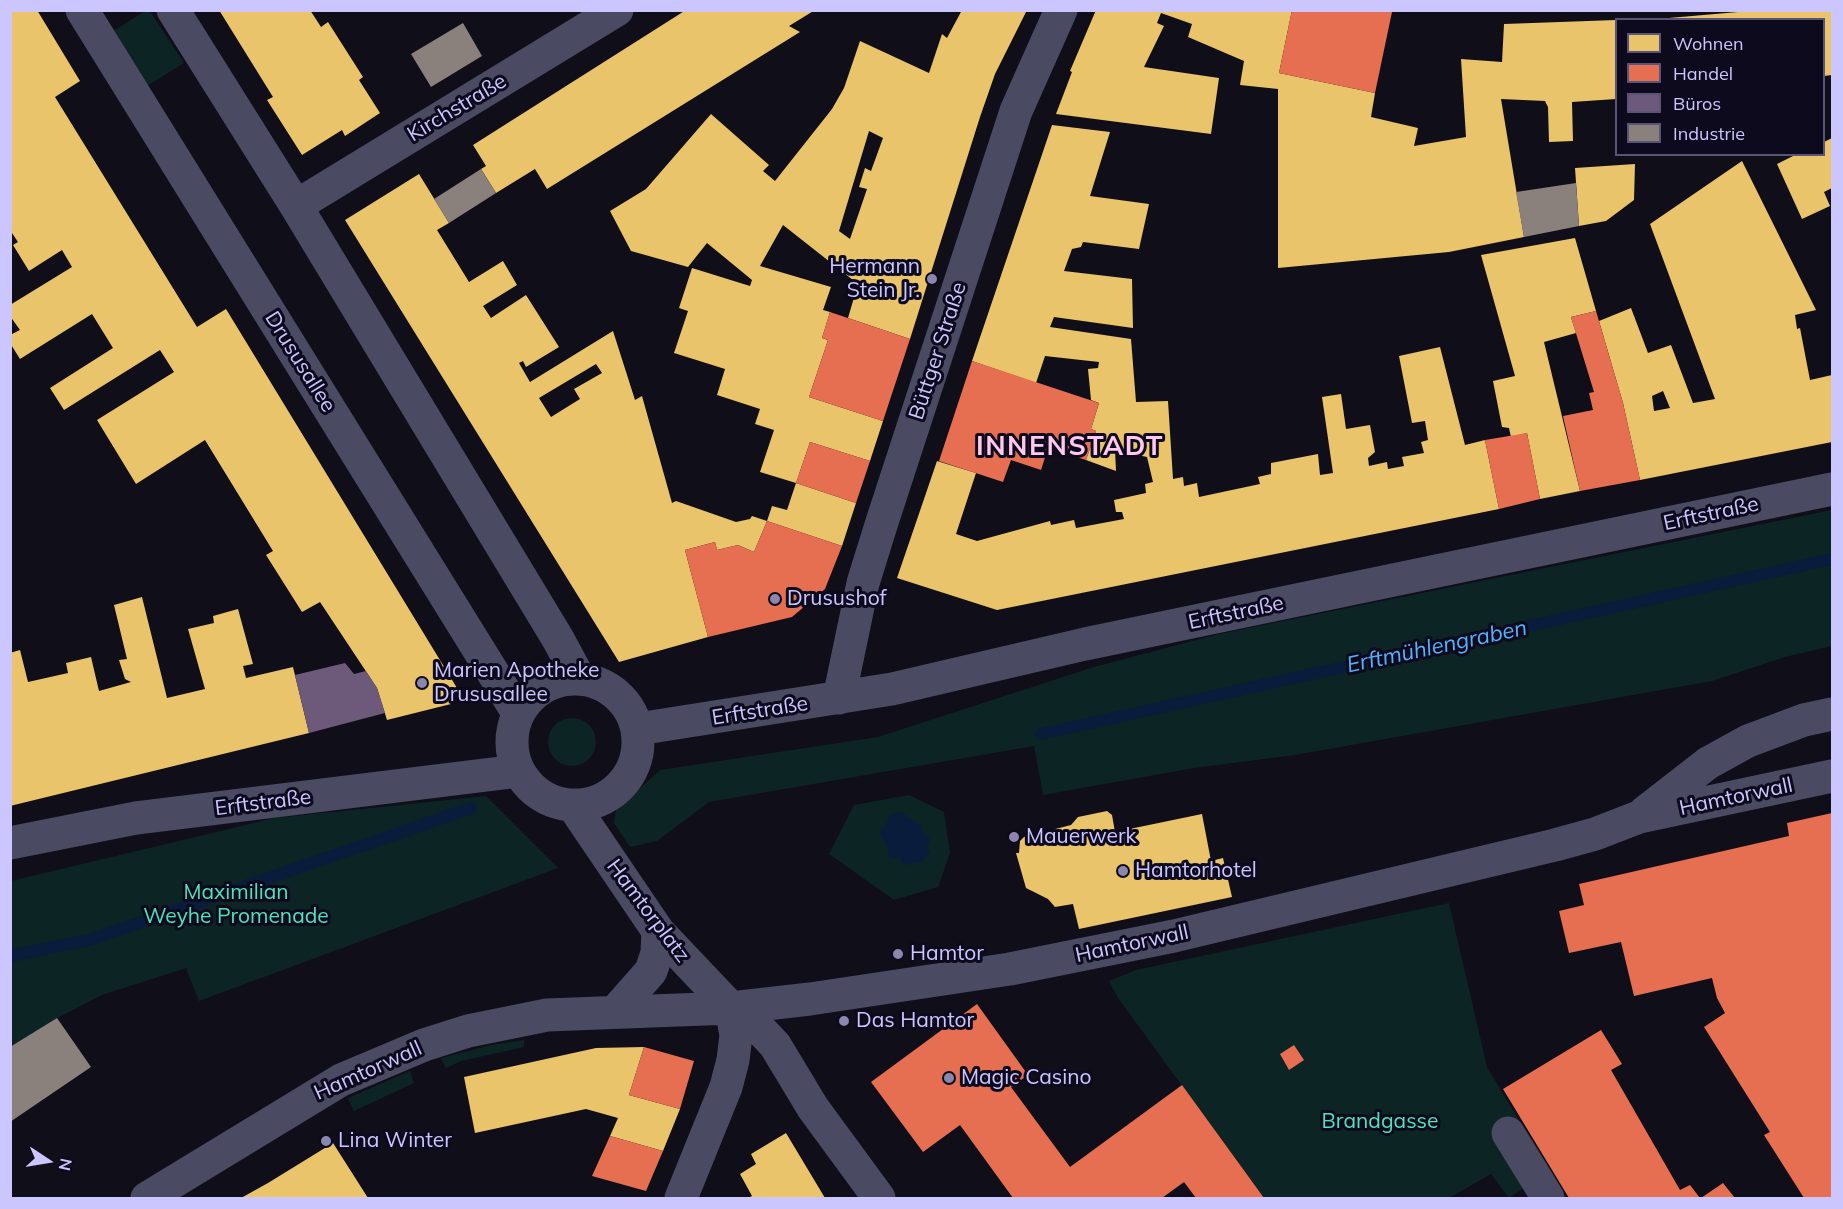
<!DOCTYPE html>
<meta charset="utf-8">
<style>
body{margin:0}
#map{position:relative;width:1843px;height:1209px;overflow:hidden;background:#100e19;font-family:Mulish,sans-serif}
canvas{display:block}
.frame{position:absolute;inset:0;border:12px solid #ccc6ff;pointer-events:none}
.legend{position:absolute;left:1615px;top:18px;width:210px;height:138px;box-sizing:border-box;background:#0d0a1d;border:2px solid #595577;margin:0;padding:8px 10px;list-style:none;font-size:18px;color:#ccc6ff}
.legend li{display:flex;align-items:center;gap:12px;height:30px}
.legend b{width:30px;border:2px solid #595577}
.north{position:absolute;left:18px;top:1131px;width:60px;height:60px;-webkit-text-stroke:4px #0d0a1d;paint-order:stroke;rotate:102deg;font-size:16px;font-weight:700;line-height:24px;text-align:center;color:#ccc6ff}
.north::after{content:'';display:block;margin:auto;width:21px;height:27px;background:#ccc6ff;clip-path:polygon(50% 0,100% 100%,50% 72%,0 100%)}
</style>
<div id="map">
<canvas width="1843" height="1209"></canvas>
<div class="frame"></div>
<ul class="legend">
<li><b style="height:16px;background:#e9c46a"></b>Wohnen</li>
<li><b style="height:16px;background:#e76f51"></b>Handel</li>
<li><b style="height:16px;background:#6d597a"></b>Büros</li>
<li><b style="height:16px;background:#8a817c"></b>Industrie</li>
</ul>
<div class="north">N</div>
</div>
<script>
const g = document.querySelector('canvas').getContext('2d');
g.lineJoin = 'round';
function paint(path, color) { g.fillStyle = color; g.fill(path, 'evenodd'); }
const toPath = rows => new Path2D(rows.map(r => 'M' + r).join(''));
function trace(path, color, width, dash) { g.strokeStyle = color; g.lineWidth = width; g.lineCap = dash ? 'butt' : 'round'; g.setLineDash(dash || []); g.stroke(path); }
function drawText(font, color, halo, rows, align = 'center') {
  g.font = font + ' Mulish,sans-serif'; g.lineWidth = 6; g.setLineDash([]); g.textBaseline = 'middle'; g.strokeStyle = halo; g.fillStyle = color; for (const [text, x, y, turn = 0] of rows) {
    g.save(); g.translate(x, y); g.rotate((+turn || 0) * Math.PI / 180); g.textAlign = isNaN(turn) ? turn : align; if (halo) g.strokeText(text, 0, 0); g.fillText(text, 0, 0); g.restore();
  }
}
paint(toPath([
 [145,11,150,11,184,63,147,86,112,32],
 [1832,510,1832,646,1785,657,1712,681,1295,755,1194,768,1043,795,1034,746,709,802,657,841,630,847,614,823,616,810,660,770,878,737,1094,667,1219,634],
 '548 742a24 24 0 1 1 48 0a24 24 0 1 1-48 0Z',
 [909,795,944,812,950,853,938,887,894,900,829,854,854,805],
 [486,796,558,868,199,1001,186,968,102,995,57,1018,11,1047,11,881,275,818],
 [1449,903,1487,1067,1549,1170,1509,1198,1491,1174,1449,1198,1264,1198,1118,998,1109,981,1136,970],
 [524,1040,524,1047,461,1061,446,1068,441,1058,491,1045],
 [410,1071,414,1083,354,1111,348,1098]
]), '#0d2424');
paint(toPath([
 [901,812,922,827,920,831,930,839,927,848,930,851,923,861,904,865,900,858,891,858,887,853,889,849,879,833,886,825,890,815]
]), '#091c3b');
paint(toPath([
 [10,10,37,10,80,81,55,97,197,327,226,309,457,688,451,704,387,720,377,688,320,602,302,612,266,555,273,551,205,440,136,484,97,420,174,372,160,350,64,410,50,388,113,348,92,314,20,359,10,343,10,335,20,330,10,316,10,305,72,267,62,250,29,271,13,245,18,242,10,230],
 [219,10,310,10,321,27,328,22,363,77,359,80,380,113,345,136,342,130,302,155,267,100,273,97],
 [686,10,815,10,789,26,800,32,547,189,535,169,496,193,481,169,486,166,473,145],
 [962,10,1027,10,995,74,980,117,910,339,848,318,858,284,783,225,760,266,831,287,823,310,830,312,822,338,828,340,809,397,883,421,870,461,810,442,796,483,760,472,774,430,755,424,760,409,717,395,725,369,674,353,688,311,679,308,692,268,750,286,752,280,707,243,688,267,631,251,610,211,646,189,711,114,769,165,763,171,775,181,832,109,844,88,860,41,929,73,942,34,947,38],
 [869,131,883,138,871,171,865,168,859,187,867,189,850,239,839,231],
 [1096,10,1292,10,1279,73,1375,93,1371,117,1418,128,1414,146,1466,137,1461,59,1502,62,1504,24,1616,20,1616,99,1572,102,1573,141,1549,142,1548,107,1545,101,1501,99,1524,237,1449,252,1278,268,1278,89,1240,85,1244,61,1188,37,1192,24,1161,13,1157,23,1164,26,1144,67,1219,78,1211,134,1056,114,1072,72,1070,71],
 [1761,10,1832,10,1832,75,1824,76,1824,20,1646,20],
 [1052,125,1110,132,1090,196,1149,204,1139,249,1083,242,1081,247,1072,249,1064,271,1132,279,1133,328,1054,317,1050,327,1131,339,1136,402,1168,401,1173,479,1183,477,1184,486,1197,483,1199,497,1260,484,1258,477,1271,474,1271,463,1318,454,1320,475,1333,473,1322,397,1341,394,1346,429,1370,425,1375,452,1368,458,1369,466,1387,462,1388,469,1404,466,1402,457,1424,453,1421,442,1428,440,1425,421,1412,423,1399,356,1440,347,1465,445,1485,440,1499,509,997,610,897,578,937,461,976,473,956,534,977,541,1050,521,1051,525,1074,520,1076,528,1124,519,1122,512,1116,512,1114,500,1146,493,1145,484,1153,482,1147,457,1115,450,1116,471,1086,460,1096,431,1091,429,1099,403,1091,400,1088,369,1098,368,1099,362,1045,356,1036,383,972,361],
 [1832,138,1832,188,1824,192,1830,206,1802,219,1777,164,1797,154,1824,154,1824,142],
 [1742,161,1816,310,1795,315,1797,329,1800,328,1810,380,1832,375,1832,442,1640,480,1623,403,1599,321,1631,308,1648,353,1671,345,1693,403,1715,399,1650,224],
 [1663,391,1670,408,1654,411,1652,396],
 [1635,164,1634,200,1606,221,1579,226,1575,168],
 [419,174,449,223,437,230,469,282,503,261,517,285,483,306,491,318,526,295,559,347,526,367,523,361,519,363,530,382,613,331,635,400,642,396,672,503,676,501,736,522,750,519,752,516,767,521,754,552,738,545,717,550,715,542,685,550,708,637,619,662,345,220],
 [596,364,602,373,574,389,580,399,551,417,539,398],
 [1575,238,1596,311,1571,317,1576,333,1544,342,1580,491,1540,499,1527,433,1511,437,1509,428,1502,427,1493,381,1515,376,1481,255],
 [796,483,856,503,842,546,767,521,772,506,787,510],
 [142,597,167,698,205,689,188,629,214,623,213,616,238,609,253,664,243,666,246,678,293,667,309,733,10,806,10,653,20,650,28,682,68,673,66,663,91,657,99,691,131,682,125,679,119,660,127,659,114,605],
 [1107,811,1112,815,1115,832,1202,814,1211,861,1223,858,1232,897,1079,929,1073,904,1055,907,1048,899,1026,888,1016,853,1019,853,1020,841,1024,837,1071,825,1078,817],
 [644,1047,629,1095,680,1109,663,1151,610,1136,618,1118,586,1109,475,1133,464,1077,596,1048],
 [786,1133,825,1198,748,1198,752,1196,740,1174,756,1164,751,1154],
 [333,1143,368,1198,241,1198,268,1183]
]), '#e9c46a');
paint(toPath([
 [1292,10,1392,12,1375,93,1279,73],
 [1596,311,1623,403,1640,480,1580,491,1563,416,1593,410,1589,393,1594,392,1571,317],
 [830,312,910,339,883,421,809,397,828,340,822,338],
 [972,361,1099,403,1091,429,1096,431,1086,460,1048,448,1041,470,1011,460,1003,482,939,461],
 [1527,433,1540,499,1499,509,1485,440],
 [810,442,870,461,856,503,796,483],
 [767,521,842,546,825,589,792,617,708,637,685,550,715,542,717,550,738,545,754,552],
 [1832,813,1832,1198,1804,1198,1764,1135,1770,1132,1704,1027,1725,1013,1717,998,1712,978,1634,996,1621,942,1569,953,1559,911,1584,905,1579,884,1789,836,1787,823],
 [977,1004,1028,1075,1011,1087,1070,1167,1182,1085,1264,1198,1196,1198,1184,1182,1162,1198,1013,1198,960,1125,923,1152,871,1082],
 [1601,1030,1622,1064,1611,1070,1680,1190,1690,1185,1700,1198,1569,1198,1503,1089],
 [1294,1045,1304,1060,1289,1070,1280,1054],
 [644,1047,694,1061,680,1109,629,1095],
 [610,1136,663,1151,646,1191,592,1176],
 [1723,1183,1735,1198,1701,1198]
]), '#e76f51');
paint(toPath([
 [345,663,354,674,366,671,377,688,385,713,309,733,295,675]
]), '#6d597a');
paint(toPath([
 [463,23,482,56,431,87,411,54],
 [481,169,496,193,449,223,434,199],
 [1576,183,1579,226,1524,237,1516,192],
 [57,1018,91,1067,10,1122,10,1047]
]), '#8a817c');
trace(toPath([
 [1041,734,1832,559],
 [10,956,93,939,471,808]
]), '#091c3b', 12);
trace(toPath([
 [82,10,518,713],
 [173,10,296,206,558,639,579,678],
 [296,206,617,10],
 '512 742a63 63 0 1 1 126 0a63 63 0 1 1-126 0Z',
 [839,698,863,583,882,522,1016,111,1061,10],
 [638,729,892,689,1085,644,1832,489],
 [574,807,658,931,731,1008,758,1027,775,1045,813,1108,879,1198],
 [1645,812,1708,763,1748,741,1804,720,1832,714],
 [10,843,136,818,518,771],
 [615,1012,651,971,657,953,658,931],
 [1508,1133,1548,1198],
 [147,1198,341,1080,424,1045,468,1031,547,1015,731,1008,810,999,1010,969,1174,936,1555,845,1595,834,1639,817,1832,776],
 [681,1198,726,1087,733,1060,736,1035,731,1008]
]), '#4a4a62', 33);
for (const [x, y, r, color] of [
 [932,279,6,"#8a86ae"],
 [775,599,6,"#8a86ae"],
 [422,683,6,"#8a86ae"],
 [1014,837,6,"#8a86ae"],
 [1123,871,6,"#8a86ae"],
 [898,954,6,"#8a86ae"],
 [844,1021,6,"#8a86ae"],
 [949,1078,6,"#8a86ae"],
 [326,1141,6,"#8a86ae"]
]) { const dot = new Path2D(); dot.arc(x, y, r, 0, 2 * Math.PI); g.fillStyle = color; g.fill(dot); trace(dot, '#0d0a1d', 2); }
drawText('21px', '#ccc6ff', '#0d0a1d', [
 ["Kirchstraße",457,108,-31],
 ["Büttger Straße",938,351,-72],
 ["Drususallee",300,362,58],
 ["Erftstraße",1711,514,-12],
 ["Erftstraße",1236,613,-12],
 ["Erftstraße",760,711,-9],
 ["Hamtorwall",1736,797,-12],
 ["Erftstraße",263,803,-7],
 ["Hamtorplatz",648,911,53],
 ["Hamtorwall",1132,944,-12],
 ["Hamtorwall",368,1071,-24]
]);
drawText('21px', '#ccc6ff', '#0d0a1d', [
 ["Hermann",920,267,"right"],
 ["Stein Jr.",920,291,"right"],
 ["Drusushof",787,599],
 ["Marien Apotheke",434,671],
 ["Drususallee",434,695],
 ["Mauerwerk",1026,837],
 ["Hamtorhotel",1135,871],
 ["Hamtor",910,954],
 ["Das Hamtor",856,1021],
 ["Magic Casino",961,1078],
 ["Lina Winter",338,1141]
], 'left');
drawText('21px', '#4de4bc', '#0d0a1d', [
 ["Maximilian",236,893],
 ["Weyhe Promenade",236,917],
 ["Brandgasse",1380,1122]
]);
drawText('italic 22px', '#54b2ff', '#0d0a1d', [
 ["Erftmühlengraben",1437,647,-12]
]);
g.letterSpacing = '1.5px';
drawText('bold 27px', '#ffc8ec', '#0d0a1d', [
 ["INNENSTADT",1070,447]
]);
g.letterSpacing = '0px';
</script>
